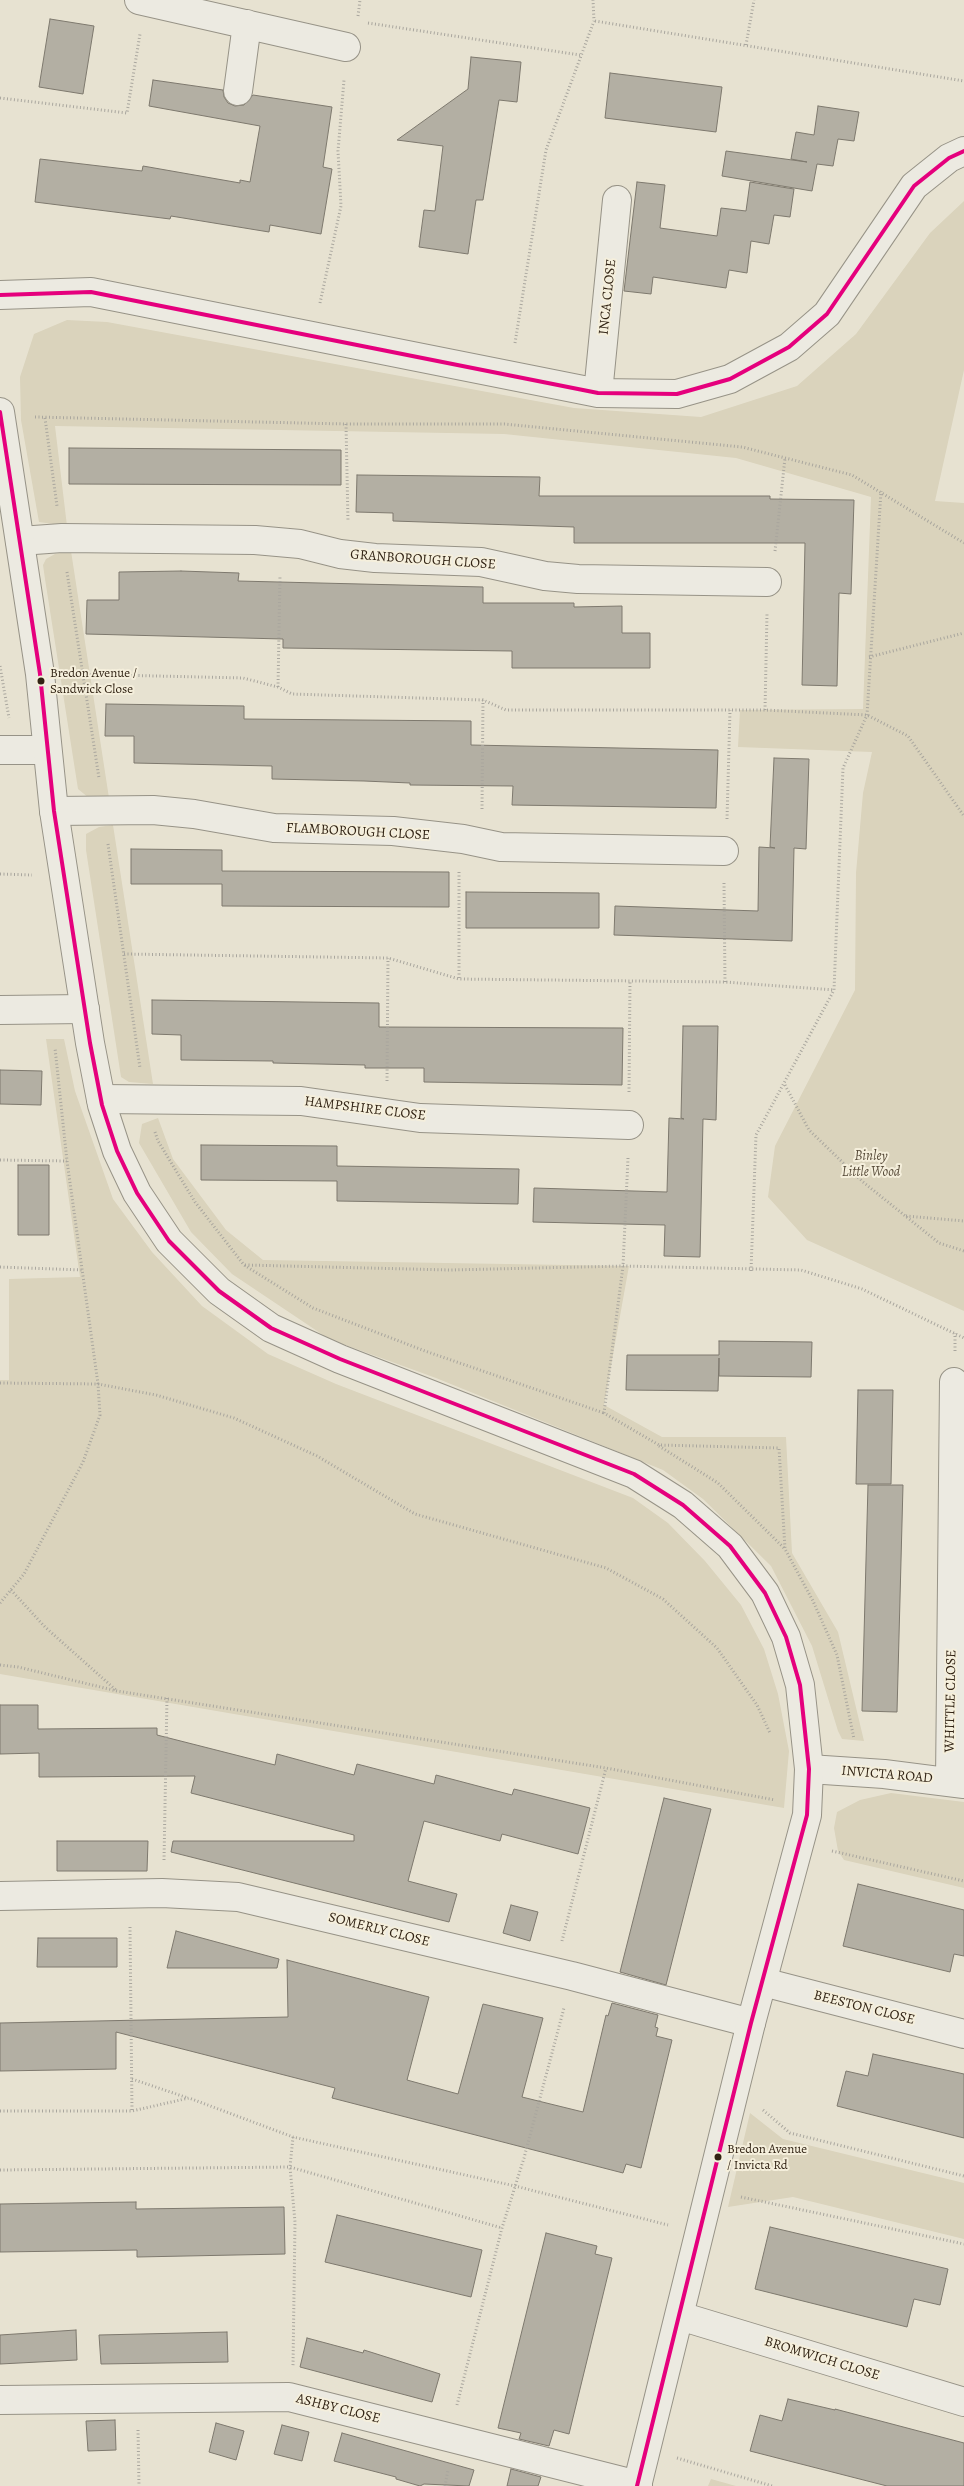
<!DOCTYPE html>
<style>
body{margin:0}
canvas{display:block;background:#e7e2d1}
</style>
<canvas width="964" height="2486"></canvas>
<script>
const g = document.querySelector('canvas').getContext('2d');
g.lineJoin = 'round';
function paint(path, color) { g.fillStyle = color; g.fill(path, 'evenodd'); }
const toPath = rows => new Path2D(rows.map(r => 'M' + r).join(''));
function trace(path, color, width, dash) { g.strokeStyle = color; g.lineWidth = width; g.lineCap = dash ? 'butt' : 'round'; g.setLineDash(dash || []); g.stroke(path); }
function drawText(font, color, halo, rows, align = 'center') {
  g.font = font + ' Alegreya,serif'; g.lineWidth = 4; g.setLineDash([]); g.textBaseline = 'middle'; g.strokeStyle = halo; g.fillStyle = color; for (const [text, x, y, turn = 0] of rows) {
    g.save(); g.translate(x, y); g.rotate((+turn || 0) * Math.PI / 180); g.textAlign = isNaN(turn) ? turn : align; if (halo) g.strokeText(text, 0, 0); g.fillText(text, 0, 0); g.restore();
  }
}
paint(toPath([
 [964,201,964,370,935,501,964,503,964,1311,807,1240,768,1197,775,1146,855,990,856,873,863,793,872,752,738,747,740,710,863,709,871,497,736,458,504,434,55,426,67,526,39,522,21,420,20,377,34,334,67,320,107,322,574,408,701,417,797,386,856,334,930,233],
 [71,551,109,798,89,798,78,789,45,579,43,565,46,559,55,554],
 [113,825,153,1084,129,1082,121,1077,86,850,86,834,99,827],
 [46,1039,64,1039,75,1091,113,1199,152,1252,202,1306,268,1354,336,1384,633,1498,668,1523,705,1561,741,1605,764,1649,778,1694,789,1751,784,1808,0,1674,0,1380,9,1380,9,1279,80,1277],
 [158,1118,173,1159,226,1230,263,1260,629,1266,604,1405,662,1437,786,1437,792,1553,838,1632,864,1741,842,1739,838,1731,812,1646,771,1566,703,1499,663,1470,436,1378,329,1339,232,1274,191,1232,139,1143,142,1124],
 [891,1793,964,1802,964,1888,844,1860,838,1851,834,1828,837,1812,860,1800],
 [750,2113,783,2139,964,2183,964,2239,793,2197,728,2207],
 [711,2479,736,2486,708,2486]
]), '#dad3bc');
const building = toPath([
 [50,19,94,26,83,94,39,87,50,19],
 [471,57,521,62,517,102,499,100,483,200,476,200,468,254,419,247,424,210,435,211,443,146,397,140,468,89,471,57],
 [610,73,722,87,716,132,605,118,610,73],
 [153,80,223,90,224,97,228,103,235,106,244,105,253,95,332,107,323,167,332,169,321,234,270,225,269,232,171,216,170,219,35,202,40,159,142,171,143,166,240,183,240,180,250,182,260,126,149,106,153,80],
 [818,106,859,112,854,141,838,139,833,166,817,164,812,191,722,176,726,151,807,162,791,159,796,132,814,135,818,106],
 [637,182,665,185,660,228,717,236,721,208,746,211,750,182,794,189,790,217,774,215,769,244,751,241,747,273,729,270,726,288,653,277,651,294,624,291,637,182],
 [69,448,341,450,341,485,69,484,69,448],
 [357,475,540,477,539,496,770,496,770,499,854,500,851,594,839,593,837,686,802,685,805,543,574,543,574,527,393,521,393,513,356,512,357,475],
 [181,571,239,573,238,581,483,587,483,603,574,603,574,607,622,606,622,633,650,633,650,668,512,668,512,651,283,648,283,639,86,634,87,600,119,600,119,572,181,571],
 [106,704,244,706,244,719,471,721,471,745,718,750,716,808,512,805,513,786,410,785,410,783,364,781,272,779,272,766,134,763,134,736,105,736,106,704],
 [774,758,809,759,806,849,794,848,792,941,614,935,615,906,758,911,759,847,775,848,770,847,774,758],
 [131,849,222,850,222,871,449,872,449,907,222,906,222,884,131,884,131,849],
 [466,892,599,893,599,928,466,928,466,892],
 [152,1000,379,1003,379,1027,623,1028,622,1085,424,1082,424,1068,365,1068,365,1065,273,1063,273,1061,181,1060,181,1035,152,1034,152,1000],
 [683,1026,718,1026,716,1120,703,1119,700,1257,664,1256,665,1225,533,1222,534,1188,667,1192,669,1118,684,1119,681,1118,683,1026],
 [0,1070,42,1071,41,1105,0,1104,0,1070],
 [201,1145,337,1146,337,1166,519,1169,518,1204,337,1201,337,1181,201,1180,201,1145],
 [18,1165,49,1165,49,1235,18,1235,18,1165],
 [719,1341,812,1342,811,1377,719,1376,719,1358,718,1391,626,1390,627,1355,719,1355,719,1341],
 [858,1390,893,1390,891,1484,856,1484,858,1390],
 [868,1485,903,1485,897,1712,862,1711,868,1485],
 [0,1705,38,1705,38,1729,157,1728,157,1735,275,1765,277,1754,354,1775,357,1764,434,1784,436,1775,512,1795,514,1789,590,1808,578,1854,502,1834,500,1841,424,1821,408,1881,457,1894,449,1922,171,1852,173,1841,354,1841,354,1835,191,1793,195,1776,39,1777,39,1753,0,1754,0,1705],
 [664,1798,711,1809,666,1985,620,1972,664,1798],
 [57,1841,148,1841,147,1871,57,1871,57,1841],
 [858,1884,964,1910,964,1956,954,1954,950,1972,843,1946,858,1884],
 [511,1905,538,1912,530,1941,503,1933,511,1905],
 [176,1931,279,1959,277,1968,167,1968,176,1931],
 [38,1938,117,1938,117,1967,37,1967,38,1938],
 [287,1960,429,1997,407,2080,458,2094,483,2004,543,2018,522,2097,583,2112,606,2015,608,2016,612,2003,658,2015,655,2027,658,2028,656,2036,672,2040,641,2168,626,2164,623,2173,332,2098,335,2088,116,2032,116,2069,0,2071,0,2023,288,2017,287,1960],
 [873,2054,964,2074,964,2138,837,2106,846,2071,868,2076,873,2054],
 [136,2202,136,2209,284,2207,285,2254,137,2257,137,2250,0,2252,0,2204,136,2202],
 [337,2215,482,2250,471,2297,325,2262,337,2215],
 [770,2227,948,2269,940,2305,914,2299,907,2327,755,2289,770,2227],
 [546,2233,597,2246,595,2254,612,2258,569,2434,554,2430,549,2446,519,2439,521,2433,498,2428,546,2233],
 [76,2330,77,2360,0,2364,0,2335,76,2330],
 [227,2332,228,2362,101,2364,99,2335,227,2332],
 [307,2338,363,2353,364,2350,440,2374,432,2402,300,2367,307,2338],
 [788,2399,835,2410,835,2409,964,2443,964,2486,887,2486,750,2451,760,2415,782,2421,788,2399],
 [115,2420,116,2450,88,2451,86,2421,115,2420],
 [216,2423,244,2431,236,2460,209,2452,216,2423],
 [282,2425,309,2432,302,2461,274,2454,282,2425],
 [342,2433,474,2470,469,2486,424,2484,420,2486,396,2479,396,2477,334,2461,342,2433],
 [511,2469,541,2477,538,2486,507,2486,511,2469]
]);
paint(building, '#b3afa3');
trace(building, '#7e796e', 1);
const minor = toPath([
 [139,0,346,47],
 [238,91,247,24],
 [0,295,91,292,598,393,677,394,730,379,789,347,827,314,914,186,949,158,964,151],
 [598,393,617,200],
 [20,541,62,538,255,540,300,544,340,554,375,558,481,562,545,576,578,579,767,582],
 [0,750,47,750],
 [54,811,153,810,194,814,274,828,393,831,463,839,501,847,724,851],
 [0,1010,85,1009],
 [101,1099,301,1101,420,1118,629,1125],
 [809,1769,884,1774,964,1784],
 [950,1781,954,1382],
 [0,1896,162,1893,238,1897,572,1976,751,2023],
 [763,1982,964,2034],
 [680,2316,964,2402],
 [0,2400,289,2397,638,2485]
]);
const tertiary = toPath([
 [0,412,40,674,54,811,90,1043,102,1105,117,1151,137,1193,169,1241,219,1291,271,1328,340,1359,634,1474,683,1505,730,1546,765,1593,786,1637,800,1685,809,1769,807,1815,751,2023,637,2486]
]);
trace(minor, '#979387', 30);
trace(tertiary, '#979387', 30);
trace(toPath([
 [358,16,360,0],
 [595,21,964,81],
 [368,23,580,55],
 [746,45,754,0],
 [0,98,127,113,140,34],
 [320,303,341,206,338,151,344,80],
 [515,343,546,150,594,21,593,0],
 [35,417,346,424,504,424,742,447,852,475,964,543],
 [45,418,57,506],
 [346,424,348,522],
 [775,551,785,458],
 [67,572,99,778],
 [869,657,964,633],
 [0,666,9,718],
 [72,674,243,678,278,687,292,694,483,700,506,710,765,710,867,715,908,736,964,816],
 [278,687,280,575],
 [765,710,767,614],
 [482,809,483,700],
 [727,819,730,710],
 [108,844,140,1068],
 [459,872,459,979],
 [0,874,32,875],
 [724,883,725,982],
 [124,954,388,958,459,979,725,982,834,990],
 [387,1081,388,958],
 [785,1085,809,1130,863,1182,939,1243,964,1251],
 [629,1092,630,981],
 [155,1132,158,1141,195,1202,244,1265,313,1308,425,1351,604,1413],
 [628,1158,623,1266,604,1413,659,1445,779,1448,785,1549,813,1601,837,1655,854,1739],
 [0,1160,67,1161],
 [906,1216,964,1221],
 [245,1265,450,1270,623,1266,801,1270,862,1289,964,1338],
 [0,1267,82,1270],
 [751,1271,756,1135,834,990,843,768,867,715,881,491],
 [955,1351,955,1333],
 [0,1383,98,1384,67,1161,55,1048],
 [659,1446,718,1483,785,1549],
 [11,1590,45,1627,117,1691],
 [0,1603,24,1574,83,1462,100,1415,98,1384,156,1395,234,1418,317,1456,415,1514,606,1568,663,1599,717,1648,757,1705,770,1733],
 [0,1665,18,1667,117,1691,606,1768,775,1800],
 [832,1851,964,1881],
 [164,1860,167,1698],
 [130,1927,132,2111],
 [562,1941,606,1768],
 [132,2079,188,2098],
 [763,2110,790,2133,964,2176],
 [0,2111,132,2111,189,2098,293,2137,515,2186,668,2225],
 [293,2137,290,2167,295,2222,293,2366],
 [0,2170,290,2167,502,2228],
 [741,2197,964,2244],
 [457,2405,502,2228,524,2158,564,2008],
 [138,2430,139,2486],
 [677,2458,772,2486],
 [445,2486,448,2470]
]), '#a9a69e', 3, [1, 2.5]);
trace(minor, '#eceae1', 28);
trace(tertiary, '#eceae1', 28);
trace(toPath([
 [0,295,91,292,598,393,677,394,730,379,789,347,827,314,914,186,949,158,964,151],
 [0,412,40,674,54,811,90,1043,102,1105,117,1151,137,1193,169,1241,219,1291,271,1328,340,1359,634,1474,683,1505,730,1546,765,1593,786,1637,800,1685,809,1769,807,1815,751,2023,637,2486]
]), '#e5007d', 4);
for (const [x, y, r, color] of [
 [41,681,4.5,"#312314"],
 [718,2157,4.5,"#312314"]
]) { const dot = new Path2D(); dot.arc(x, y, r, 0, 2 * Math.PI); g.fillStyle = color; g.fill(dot); trace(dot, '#f5efdc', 2); }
drawText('13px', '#312314', '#f5efdc', [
 ["Bredon Avenue /",50,674],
 ["Sandwick Close",50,690],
 ["Bredon Avenue",727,2150],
 ["/ Invicta Rd",727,2166]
], 'left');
drawText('14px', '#312314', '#f5efdc', [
 ["INCA CLOSE",608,297,-84],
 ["GRANBOROUGH CLOSE",423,560,4],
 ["FLAMBOROUGH CLOSE",358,832,3],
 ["HAMPSHIRE CLOSE",365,1109,7],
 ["WHITTLE CLOSE",951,1701,-89],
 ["INVICTA ROAD",887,1775,5],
 ["SOMERLY CLOSE",379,1930,14],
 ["BEESTON CLOSE",864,2008,14],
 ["BROMWICH CLOSE",822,2359,17],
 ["ASHBY CLOSE",338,2409,14]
]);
drawText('italic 14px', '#584c3a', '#f5efdc', [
 ["Binley",871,1157],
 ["Little Wood",871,1173]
]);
</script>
